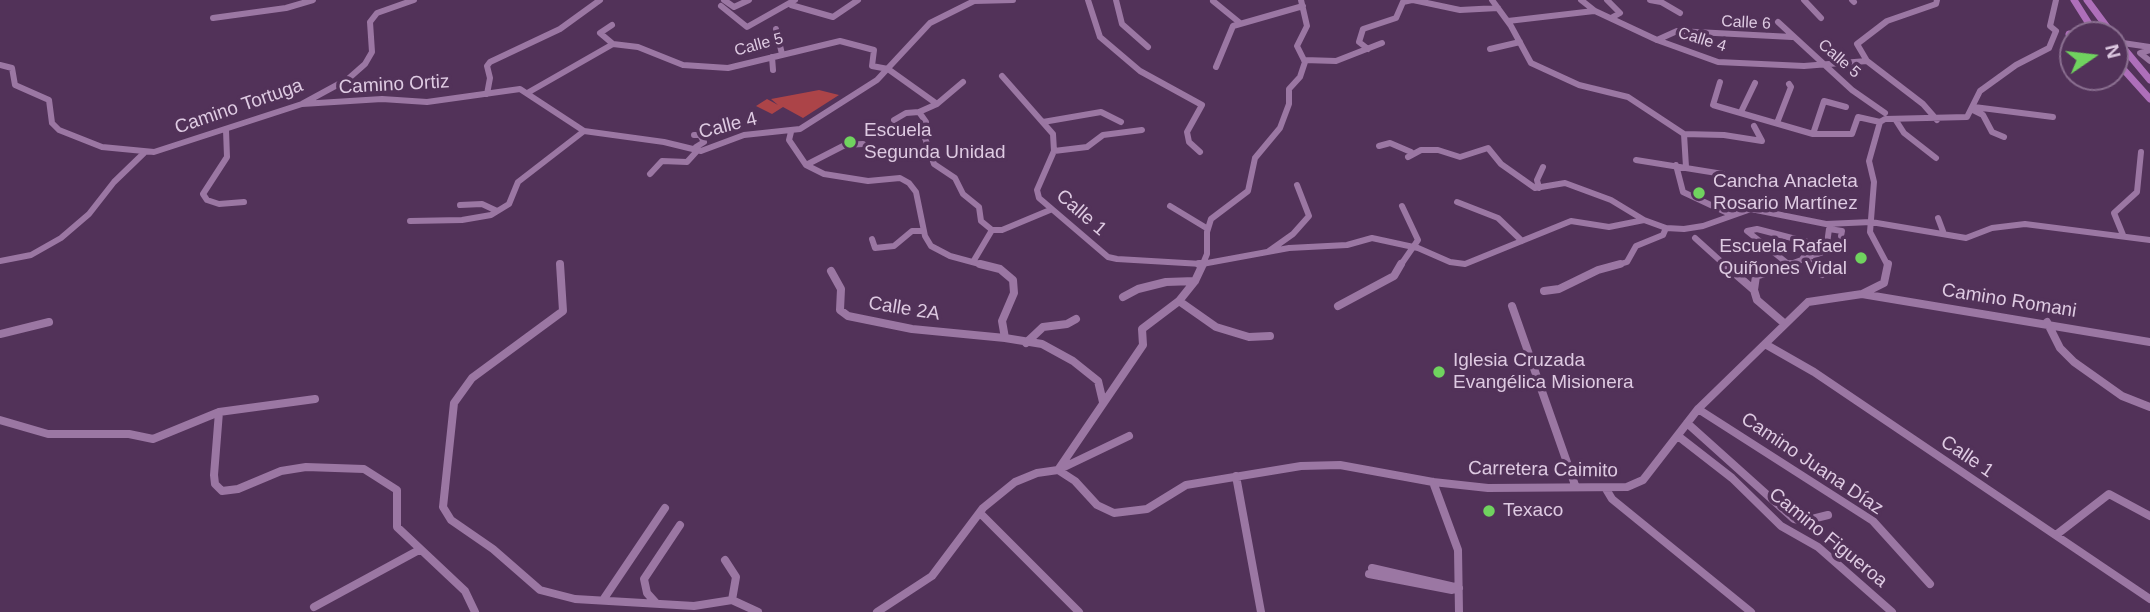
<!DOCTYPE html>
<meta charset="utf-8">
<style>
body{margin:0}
#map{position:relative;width:2150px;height:612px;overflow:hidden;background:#523259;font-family:Helvetica,sans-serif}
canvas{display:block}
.north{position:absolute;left:2059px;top:21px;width:70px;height:70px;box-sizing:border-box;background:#523259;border:2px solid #8a6f90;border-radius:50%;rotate:76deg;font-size:19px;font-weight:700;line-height:28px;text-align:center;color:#decae2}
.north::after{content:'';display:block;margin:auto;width:24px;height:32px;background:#70d35f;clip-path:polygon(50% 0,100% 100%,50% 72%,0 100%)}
</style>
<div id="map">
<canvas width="2150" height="612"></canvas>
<div class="north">N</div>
</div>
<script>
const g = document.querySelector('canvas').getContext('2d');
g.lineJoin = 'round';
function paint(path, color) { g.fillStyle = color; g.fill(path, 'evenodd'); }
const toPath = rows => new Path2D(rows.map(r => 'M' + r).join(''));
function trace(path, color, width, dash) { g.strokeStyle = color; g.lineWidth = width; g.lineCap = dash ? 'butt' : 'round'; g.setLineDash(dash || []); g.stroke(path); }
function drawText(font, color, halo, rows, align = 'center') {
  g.font = font + ' Helvetica,sans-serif'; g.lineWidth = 7; g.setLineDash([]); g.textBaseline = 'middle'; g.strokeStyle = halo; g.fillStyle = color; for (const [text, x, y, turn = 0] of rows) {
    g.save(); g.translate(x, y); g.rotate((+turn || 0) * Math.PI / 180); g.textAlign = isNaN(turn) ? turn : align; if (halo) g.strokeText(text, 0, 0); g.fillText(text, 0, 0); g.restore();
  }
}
paint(toPath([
 [819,90,839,95,803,118,783,107,772,114,756,106,767,99,778,105,771,99]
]), '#ac4448');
trace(toPath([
 [724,0,734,7,749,0],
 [1088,0,1100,37,1140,71,1202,105,1187,132,1189,142,1200,152],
 [1116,0,1122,24,1148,47],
 [1413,0,1460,10,1498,8],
 [1492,0,1511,26,1531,63,1579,85,1628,97,1684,134,1686,167],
 [1581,0,1595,11,1657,40,1718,62,1804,66,1867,61],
 [1607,0,1620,13,1611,18],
 [1650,0,1661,2,1680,13],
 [1804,0,1821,18],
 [1852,0,1854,2],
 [1937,0,1936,4,1887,21,1857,44,1867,61,1923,104,1937,120],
 [2056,0,2050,26,2056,31],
 [1213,1,1240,23],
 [791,5,833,17,858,0],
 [721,6,747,27,795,0],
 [213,18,286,8,313,0],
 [1508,21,1594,11],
 [1778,22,1852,90,1885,113],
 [612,25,600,33,613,44],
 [776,29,782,54],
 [1657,40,1677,31,1792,37],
 [2116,42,2150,47],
 [1368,49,1359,42,1363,29,1396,18,1403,2,1412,0],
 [1490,49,1520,42],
 [2150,50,2140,53,2150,61],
 [772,57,773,70],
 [1304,60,1336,61,1382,43],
 [0,65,12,68,15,85,49,100,52,123,59,130,102,147,154,152,302,104,348,79,365,64,372,52,370,22,377,13,414,0],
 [1216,67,1233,26,1303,6],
 [1002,76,1053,134,1054,151,1037,190,1039,198,1108,257,1117,259,1202,264,1289,248,1347,245,1372,238,1418,248,1450,262,1465,264,1571,221,1609,227,1644,220,1666,228,1684,229,1703,226,1751,209,1826,224,1871,222,1966,238,1992,228,2025,224,2150,240],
 [963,82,937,104,919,112,926,122,925,138,934,164,955,178,963,194,979,207,981,221,992,230,1002,230,1050,210],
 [1720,82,1713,105,1813,134,1852,134,1858,117,1880,122],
 [529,92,613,44,638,47,683,65,728,68,840,41,874,50,872,66,888,69,937,104],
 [487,94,490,78,487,66,490,62,560,29,600,0],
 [302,104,382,99,427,102,520,89,584,131,664,142,701,151,744,135,800,129,877,80,930,23,974,1,1013,0],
 [1974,107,2053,117],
 [1973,110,1983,115,1992,132,2004,137],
 [1741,112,1755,83],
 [1895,119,1904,133,1936,158],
 [894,120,906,113,919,112],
 [1043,122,1101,112,1121,122],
 [1777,123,1791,87,1789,84],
 [226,130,227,157,203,194,207,200,219,204,244,202],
 [791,132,789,140,806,165,824,174,868,181,900,178,909,183,916,192,925,236,931,246,950,256,987,266],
 [1684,134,1724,135,1762,141,1754,126],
 [1813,134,1824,101,1846,107],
 [694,135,700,135,704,142,696,147],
 [1379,146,1390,143,1411,152],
 [1054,151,1087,147,1103,135,1142,130],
 [1408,157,1421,150,1438,150,1460,157,1488,148,1501,164,1535,188,1565,183,1611,200,1644,220],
 [1636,160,1723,174,1728,179],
 [806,165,845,145,863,144],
 [1676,165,1683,192,1732,215],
 [650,174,662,161,687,162,697,151],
 [1539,188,1537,180,1543,167],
 [1457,202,1498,218,1522,241],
 [460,205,482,204,497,211],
 [1170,206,1208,229],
 [1938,218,1944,234],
 [410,221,462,220,491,215,509,204,518,182,584,131],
 [2123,235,2114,213,2137,192,2141,152],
 [1695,238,1726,266],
 [872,239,875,248,894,246,912,231,924,231],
 [1269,251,1293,234,1309,216,1297,185],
 [1803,258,1812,266],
 [0,261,31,255,61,238,89,214,114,182,144,153],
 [973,262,992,230],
 [1787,263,1747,231,1757,229,1827,247],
 [1202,266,1207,254,1207,232,1211,219,1248,191,1255,158,1280,128,1289,104,1289,89,1300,77,1305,62,1297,46,1307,26,1301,0],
 [1400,266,1418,240,1402,206],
 [1614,266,1627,262,1636,246,1663,235,1666,228],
 [1785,266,1826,251,1829,229,1842,231,1841,236],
 [1888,266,1870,232,1874,182,1869,161,1880,122,1885,119,1967,117,1980,91,2016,65,2049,48,2056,31]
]), '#9b77a3', 6);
trace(toPath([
 [560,264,563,311,472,378,454,403,443,507,451,520,493,549,540,590,575,599,694,606,732,600,758,612],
 [980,264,1000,269,1013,280,1014,293,1002,321,1005,338,1042,344,1073,361,1098,381,1103,402],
 [1199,264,1203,264],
 [1724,264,1754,290,1757,300,1785,324],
 [1810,264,1822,274],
 [831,271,841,289,840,310,848,316,912,329,1005,338],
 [1754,290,1756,276,1790,264],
 [1544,291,1559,289,1598,270,1620,264],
 [1862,294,2150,342],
 [1123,297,1138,289,1166,282,1195,281],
 [1179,301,1216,327,1249,337,1270,336],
 [1338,306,1394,276,1401,264],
 [1512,306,1575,485],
 [2047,322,2060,348,2074,362,2122,396,2150,407],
 [0,334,49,322],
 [1026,343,1043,327,1067,324,1076,319],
 [1765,344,1814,372,2150,599],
 [1698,409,1873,521,1930,584],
 [219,412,214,475,215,484,222,491,238,489,281,471,306,467,364,469,397,490,397,527,465,591,475,612],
 [0,420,48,434,129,434,153,439,219,412,315,399],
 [1687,423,1794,519,1804,521,1828,515],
 [1678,436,1732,478,1781,526,1818,547,1892,612],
 [1058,470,1143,345,1142,329,1179,301,1195,281,1203,264],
 [1058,470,1129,436],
 [1236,476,1261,612],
 [1433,482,1458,550,1459,612],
 [1606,489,1612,499,1751,612],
 [980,513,1079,612],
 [2056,535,2109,494,2150,516],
 [725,560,736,577,732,600],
 [1372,568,1459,588],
 [1369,574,1452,590,1459,588],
 [603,600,665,508],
 [656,603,647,593,644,579,680,525],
 [314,607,419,550],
 [877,612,932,576,983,508,1015,482,1037,473,1058,470,1075,481,1097,505,1114,513,1147,509,1186,485,1301,466,1340,465,1433,482,1488,488,1627,487,1643,480,1698,409,1808,302,1862,294,1884,283,1888,264]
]), '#9b77a3', 8);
trace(toPath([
 [2074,0,2096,35],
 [2087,0,2113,35],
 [2069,34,2073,35],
 [2115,38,2150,80],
 [2115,60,2150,99]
]), '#ae6fba', 7);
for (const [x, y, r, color] of [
 [850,142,7,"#70d35f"],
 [1699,193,7,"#70d35f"],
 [1861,258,7,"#70d35f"],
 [1439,372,7,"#70d35f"],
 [1489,511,7,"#70d35f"]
]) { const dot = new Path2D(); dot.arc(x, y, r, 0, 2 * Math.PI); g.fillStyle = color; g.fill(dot); trace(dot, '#523259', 2.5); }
drawText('16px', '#decae2', '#523259', [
 ["Calle 6",1746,23,3],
 ["Calle 4",1702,40,17],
 ["Calle 5",759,45,-15],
 ["Calle 5",1839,59,41]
]);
drawText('19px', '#decae2', '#523259', [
 ["Camino Ortiz",394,85,-3],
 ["Camino Tortuga",239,107,-19],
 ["Calle 4",728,126,-14],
 ["Calle 1",1081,213,41],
 ["Camino Romani",2009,301,9],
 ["Calle 2A",904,309,9],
 ["Calle 1",1967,457,34],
 ["Camino Juana Díaz",1812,464,34],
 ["Carretera Caimito",1543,470,1],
 ["Camino Figueroa",1828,538,39]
]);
drawText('19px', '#decae2', '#523259', [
 ["Escuela",864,131],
 ["Segunda Unidad",864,153],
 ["Cancha Anacleta",1713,182],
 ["Rosario Martínez",1713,204],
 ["Escuela Rafael",1847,247,"right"],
 ["Quiñones Vidal",1847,269,"right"],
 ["Iglesia Cruzada",1453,361],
 ["Evangélica Misionera",1453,383],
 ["Texaco",1503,511]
], 'left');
</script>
